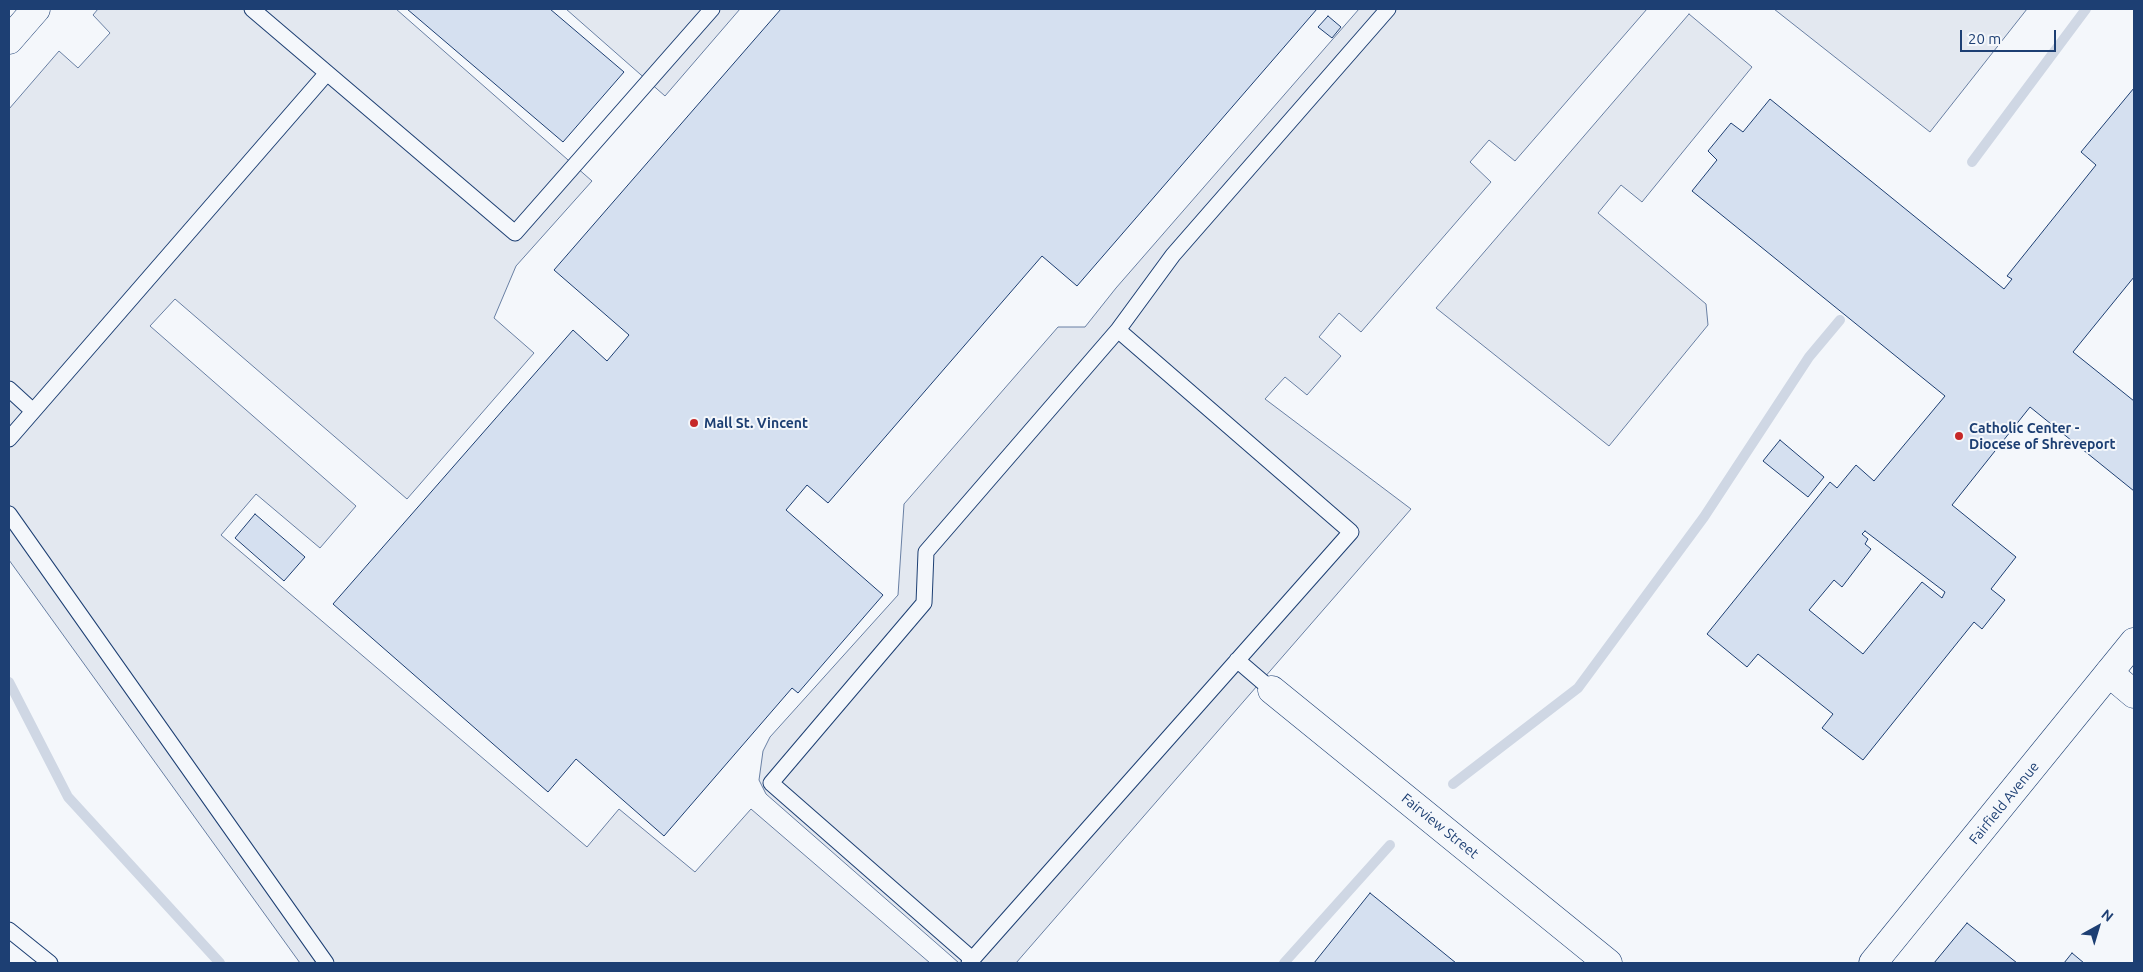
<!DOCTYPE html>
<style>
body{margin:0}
#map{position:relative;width:2143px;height:972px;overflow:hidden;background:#f4f7fb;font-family:Ubuntu,sans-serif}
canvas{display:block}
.frame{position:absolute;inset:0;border:10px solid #1d3f73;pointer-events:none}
.north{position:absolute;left:2073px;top:902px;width:50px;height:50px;-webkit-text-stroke:4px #f4f7fb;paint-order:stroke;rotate:39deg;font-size:14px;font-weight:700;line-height:20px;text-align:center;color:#1d3f73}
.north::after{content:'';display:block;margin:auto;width:18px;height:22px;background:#1d3f73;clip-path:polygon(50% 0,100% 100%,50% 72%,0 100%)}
.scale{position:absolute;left:1960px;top:30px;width:96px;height:22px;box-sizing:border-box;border:2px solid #1d3f73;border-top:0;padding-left:6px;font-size:15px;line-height:18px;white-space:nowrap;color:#1d3f73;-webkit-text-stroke:4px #f4f7fb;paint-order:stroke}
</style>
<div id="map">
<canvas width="2143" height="972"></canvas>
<div class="frame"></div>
<div class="north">N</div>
<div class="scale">20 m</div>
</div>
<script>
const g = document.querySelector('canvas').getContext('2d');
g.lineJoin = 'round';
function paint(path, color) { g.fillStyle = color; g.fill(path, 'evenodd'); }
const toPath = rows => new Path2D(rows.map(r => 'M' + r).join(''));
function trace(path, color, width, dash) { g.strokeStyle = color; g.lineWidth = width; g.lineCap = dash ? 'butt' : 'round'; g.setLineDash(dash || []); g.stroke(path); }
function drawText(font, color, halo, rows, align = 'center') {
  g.font = font + ' Ubuntu,sans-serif'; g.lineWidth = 4; g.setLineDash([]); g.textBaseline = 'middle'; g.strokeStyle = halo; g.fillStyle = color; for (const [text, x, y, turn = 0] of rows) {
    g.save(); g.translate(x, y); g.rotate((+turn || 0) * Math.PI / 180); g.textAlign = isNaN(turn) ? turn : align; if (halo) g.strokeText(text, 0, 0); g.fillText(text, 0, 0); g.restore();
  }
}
const parking = toPath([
 [98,9,396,9,592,181,516,266,494,318,534,353,407,499,175,299,150,326,356,506,320,548,256,494,221,535,587,847,619,809,695,872,751,809,930,963,300,963,9,560,9,109,59,51,78,68,110,33,93,15,98,9],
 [566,9,740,9,665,96,566,9],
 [1359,9,1647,9,1515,161,1489,140,1470,162,1491,182,1361,332,1339,313,1319,337,1341,356,1307,395,1285,377,1265,399,1411,509,1016,963,959,963,766,794,759,780,763,751,770,737,898,595,904,504,1058,327,1085,327,1116,288,1359,9],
 [1774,9,2027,9,1930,132,1774,9],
 [1689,14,1752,67,1642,202,1621,185,1598,213,1706,304,1708,325,1609,446,1436,308,1689,14]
]);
paint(parking, '#e3e8f0');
trace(parking, '#687fa3', 1);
trace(toPath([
 [1972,162,2086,9],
 [9,682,68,797,220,963],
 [1453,784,1578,688,1704,517,1809,357,1840,320],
 [1284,963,1390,845]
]), '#cfd7e4', 10);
const building = toPath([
 [407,9,550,9,624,72,563,142,407,9],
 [781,9,1317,9,1077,286,1042,256,828,503,807,485,786,510,883,595,798,693,792,688,664,836,576,759,548,792,333,604,573,330,607,361,629,335,554,270,781,9],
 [1328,16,1341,27,1332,38,1318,27,1328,16],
 [2134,88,2134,277,2073,352,2134,401,2134,491,2030,407,1952,505,2016,557,1991,589,2005,600,1982,629,1974,622,1863,760,1822,728,1833,714,1758,654,1747,667,1707,634,1830,482,1837,488,1856,465,1874,481,1945,396,1692,191,1717,160,1708,151,1731,123,1743,132,1770,99,2004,289,2012,279,2007,276,2096,165,2081,152,2134,88],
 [1865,531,1945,592,1942,598,1922,582,1863,654,1809,610,1834,580,1842,587,1871,549,1865,544,1868,539,1862,534,1865,531],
 [1780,440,1824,477,1808,497,1763,461,1780,440],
 [255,514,305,557,284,581,235,538,255,514],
 [1370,893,1456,963,1314,963,1370,893],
 [1967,923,2017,963,1934,963,1967,923],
 [2072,953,2084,963,2064,963,2072,953]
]);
paint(building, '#d5e0f0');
trace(building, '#1d3f73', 1);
const lane = toPath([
 [252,9,515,233,712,9],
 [9,389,33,411],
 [9,439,327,73],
 [9,514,326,963],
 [1237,660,1272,690],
 [9,930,50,963],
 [972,959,771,783,924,603,926,552,1118,330,1173,255,1388,9],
 [969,963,1351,532,1118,330]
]);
const street = toPath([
 [2109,673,2134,694],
 [1272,690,1608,963]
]);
const secondary = toPath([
 [9,40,36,9],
 [1873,963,2134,642]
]);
trace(lane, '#1d3f73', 17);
trace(street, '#1d3f73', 29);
trace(secondary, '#1d3f73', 29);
trace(lane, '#f4f7fb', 15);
trace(street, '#f4f7fb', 28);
trace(secondary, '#f4f7fb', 28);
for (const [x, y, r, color] of [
 [694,423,5,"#c62828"],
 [1959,436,5,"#c62828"]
]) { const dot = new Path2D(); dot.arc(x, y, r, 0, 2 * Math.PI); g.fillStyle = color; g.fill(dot); trace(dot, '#f4f7fb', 2); }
drawText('bold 14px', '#1d3f73', '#f4f7fb', [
 ["Mall St. Vincent",704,423],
 ["Catholic Center -",1969,428],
 ["Diocese of Shreveport",1969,444]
], 'left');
drawText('14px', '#1d3f73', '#f4f7fb', [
 ["Fairfield Avenue",2004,803,-51],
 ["Fairview Street",1440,826,39]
]);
</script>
